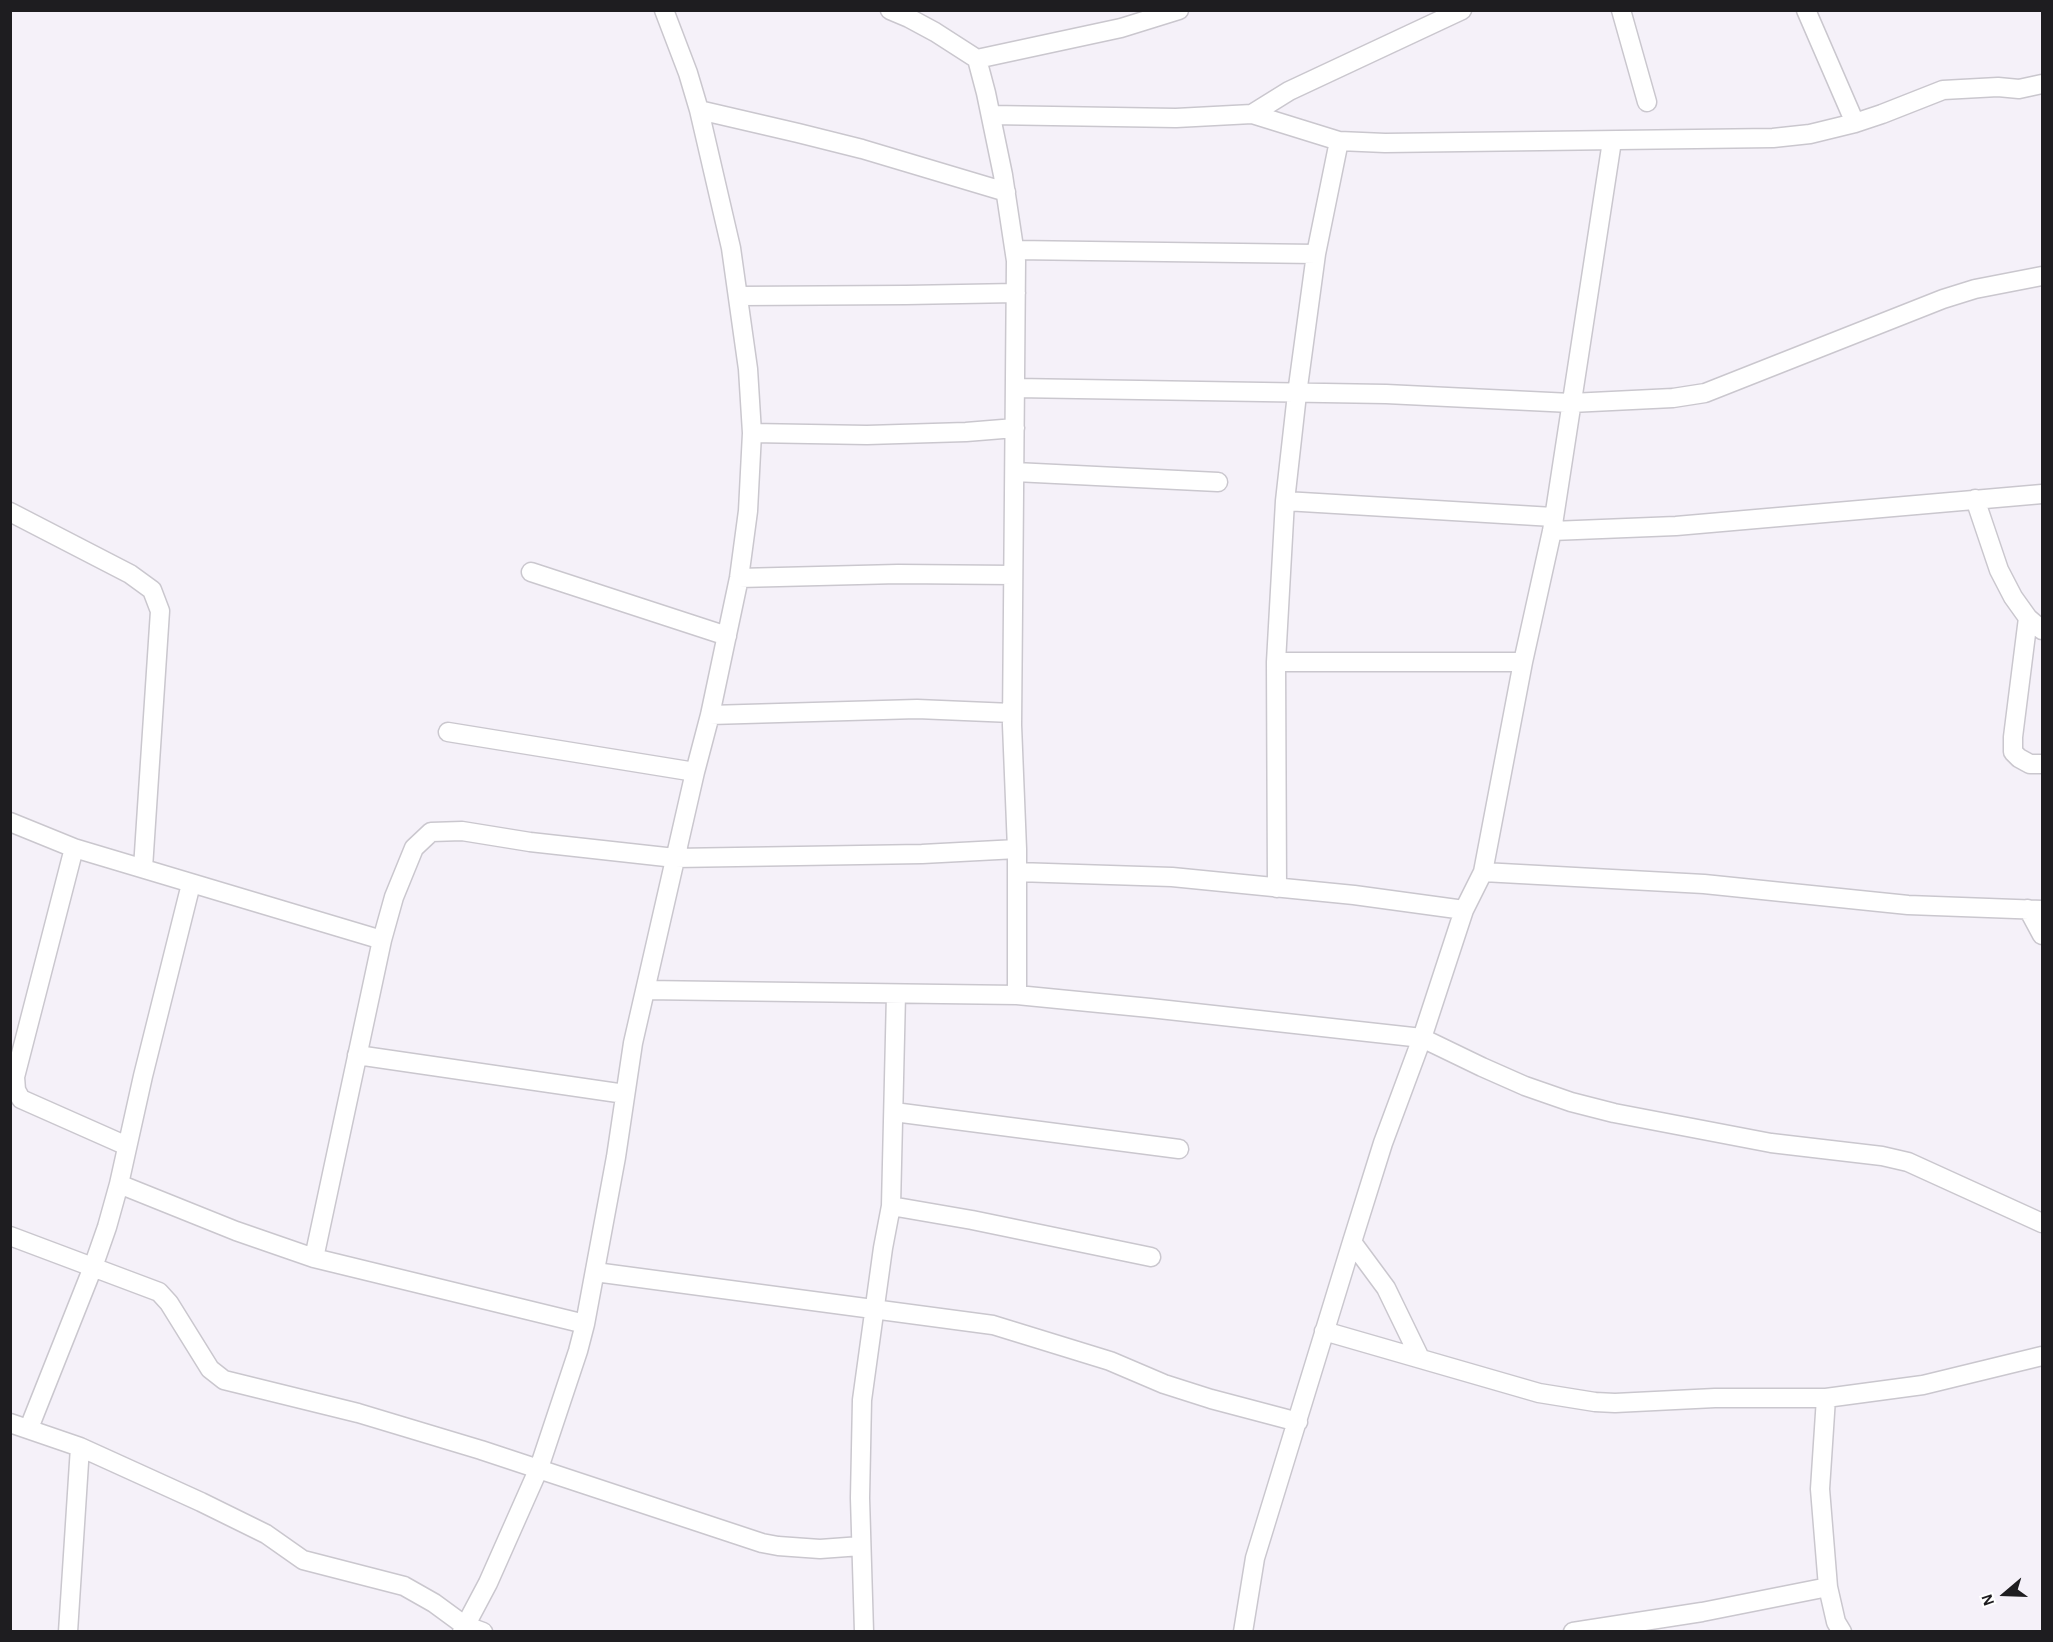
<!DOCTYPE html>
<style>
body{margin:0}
#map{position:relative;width:2053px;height:1642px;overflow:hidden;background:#f5f1f9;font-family:"Alegreya Sans",sans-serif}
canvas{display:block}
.frame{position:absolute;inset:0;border:12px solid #1e1d20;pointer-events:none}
.north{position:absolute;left:1975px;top:1564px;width:60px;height:60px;-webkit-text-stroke:4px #fff;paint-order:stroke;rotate:251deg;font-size:16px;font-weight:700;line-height:24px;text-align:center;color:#1e1d20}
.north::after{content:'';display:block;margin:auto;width:21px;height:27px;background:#1e1d20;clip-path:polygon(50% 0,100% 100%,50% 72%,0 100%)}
</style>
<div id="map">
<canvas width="2053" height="1642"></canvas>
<div class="frame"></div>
<div class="north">N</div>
</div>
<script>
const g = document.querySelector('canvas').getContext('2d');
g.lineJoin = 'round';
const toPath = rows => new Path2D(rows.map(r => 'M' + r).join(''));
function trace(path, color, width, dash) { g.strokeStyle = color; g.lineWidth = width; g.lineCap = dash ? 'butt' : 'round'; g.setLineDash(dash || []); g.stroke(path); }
const street = toPath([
 [890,10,909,18,935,32,977,59,986,93,1003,175,1016,261,1012,725,1017,849,1017,995],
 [1621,10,1647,102],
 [1806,10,1855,123],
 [977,59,1121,28,1179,10],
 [699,110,798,133,862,149,1006,192],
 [1252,114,1289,91,1462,10],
 [991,115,1176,118,1252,114,1339,141,1385,143,1773,138,1810,134,1855,123,1882,114,1943,90,1998,87,2019,89,2042,84],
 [1015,250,1316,254],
 [739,296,906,295,1016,293],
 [1016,388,1386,394,1571,403,1673,398,1705,393,1943,299,1975,289,2042,276],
 [752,433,867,435,966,432,1015,428],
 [1015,472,1218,482],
 [1975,499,1999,570,2013,597,2028,618,2042,630],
 [1285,501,1553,517],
 [10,512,130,574,152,590,160,611,143,868],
 [1552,531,1676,526,2042,494],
 [531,572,727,636],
 [739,578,898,574,1013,575],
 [2028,618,2013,737,2013,752,2019,758,2030,764,2042,764],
 [1276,662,1523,662],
 [710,715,917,709,1012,713],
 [448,732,695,772],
 [10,822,74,848,382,940],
 [74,848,15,1077,16,1090,21,1099,127,1146],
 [1017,872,1172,877,1354,895,1464,910],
 [1483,872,1704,884,1908,905,2042,910],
 [1277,888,1276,662,1285,501,1297,394,1316,254,1339,141],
 [2028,909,2042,935],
 [645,990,1017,995,1150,1008,1422,1038,1482,1067,1525,1086,1571,1102,1614,1113,1771,1143,1882,1156,1908,1162,2042,1223],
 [357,1055,625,1094],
 [894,1112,1179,1149],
 [119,1184,236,1231,314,1258,585,1324],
 [891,1206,972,1220,1151,1257],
 [10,1236,159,1292,169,1303,210,1369,224,1380,358,1413,481,1450,762,1543,778,1546,820,1549,861,1546],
 [1352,1242,1386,1288,1420,1358],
 [314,1258,382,940,394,897,414,848,431,832,462,831,530,842,675,858,922,854,1017,849],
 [595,1272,993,1325,1110,1361,1164,1384,1211,1399,1298,1422],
 [1324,1331,1539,1393,1595,1402,1615,1403,1715,1398,1826,1398,1923,1385,2042,1356],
 [1826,1398,1820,1489,1828,1587,1836,1622,1842,1632],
 [10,1423,80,1447,201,1502,266,1534,303,1560,404,1586,434,1603,464,1625,483,1632],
 [29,1428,93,1267,107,1227,119,1184,143,1076,191,884],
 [68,1632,80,1447],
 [462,1632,488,1583,539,1468,578,1351,585,1324,616,1157,633,1043,695,772,710,715,739,578,748,511,752,433,748,369,731,248,699,110,688,73,664,10],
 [864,1632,860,1498,862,1400,883,1248,891,1206,896,994],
 [1243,1632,1255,1558,1352,1242,1383,1143,1422,1038,1464,910,1483,872,1523,662,1552,531,1612,141],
 [1573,1632,1702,1612,1828,1587]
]);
trace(street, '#cac7ce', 21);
trace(street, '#fff', 18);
</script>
